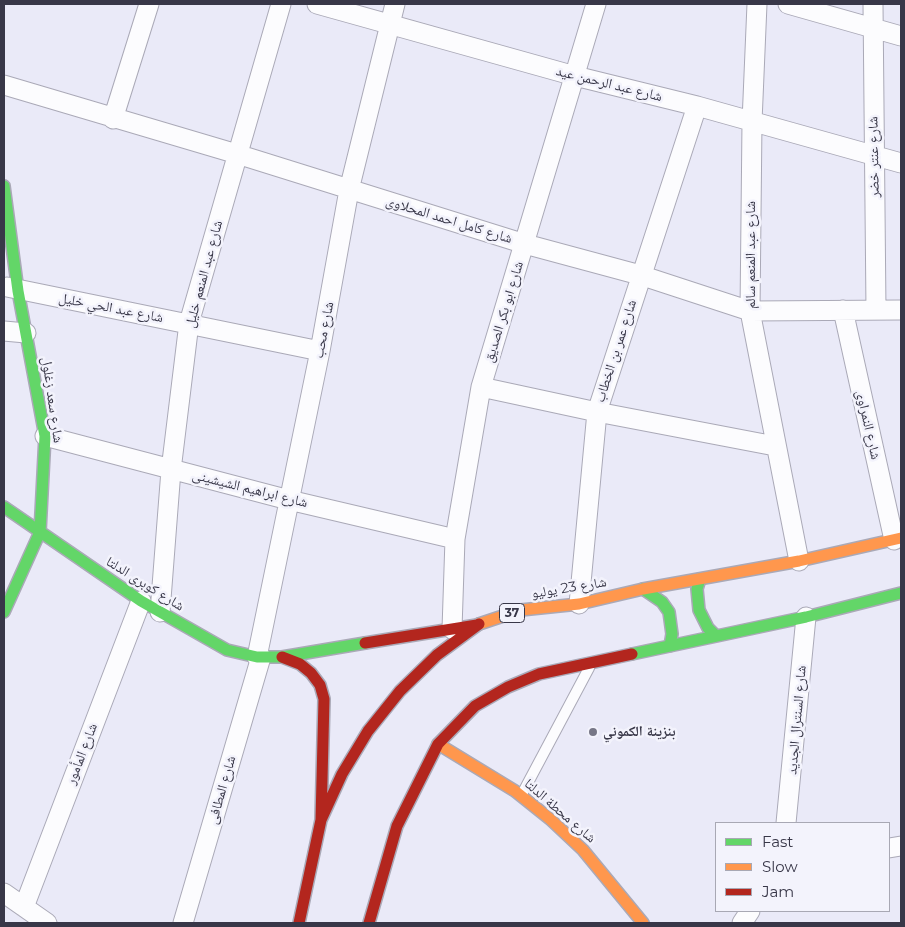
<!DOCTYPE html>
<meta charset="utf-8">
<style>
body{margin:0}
#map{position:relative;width:905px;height:927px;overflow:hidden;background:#eaeaf8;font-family:Montserrat,sans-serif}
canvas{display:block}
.frame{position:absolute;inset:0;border:5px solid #383748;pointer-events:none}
.legend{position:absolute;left:715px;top:822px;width:175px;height:90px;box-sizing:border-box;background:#f3f3fc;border:1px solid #a8a8b4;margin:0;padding:6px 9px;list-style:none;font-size:15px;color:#383748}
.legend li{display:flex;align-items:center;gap:10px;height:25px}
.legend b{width:25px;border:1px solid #a8a8b4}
</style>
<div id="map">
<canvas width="905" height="927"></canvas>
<div class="frame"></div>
<ul class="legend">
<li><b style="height:6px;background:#63d668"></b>Fast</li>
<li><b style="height:6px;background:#ff974d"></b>Slow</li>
<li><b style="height:6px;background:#b3261e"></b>Jam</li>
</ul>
</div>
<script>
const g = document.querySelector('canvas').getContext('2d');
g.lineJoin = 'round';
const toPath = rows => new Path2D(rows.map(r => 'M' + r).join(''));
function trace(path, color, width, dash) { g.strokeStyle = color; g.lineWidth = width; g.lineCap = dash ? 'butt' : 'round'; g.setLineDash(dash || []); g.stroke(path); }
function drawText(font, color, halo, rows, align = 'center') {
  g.font = font + ' Montserrat,"Noto Naskh Arabic",sans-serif'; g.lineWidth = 5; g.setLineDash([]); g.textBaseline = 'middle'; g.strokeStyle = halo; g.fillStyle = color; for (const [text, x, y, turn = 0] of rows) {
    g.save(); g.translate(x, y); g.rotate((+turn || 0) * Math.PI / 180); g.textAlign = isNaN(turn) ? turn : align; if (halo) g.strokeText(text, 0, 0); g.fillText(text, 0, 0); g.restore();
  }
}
const lane = toPath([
 [522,794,589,668]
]);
const street = toPath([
 [317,4,575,76,697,106,901,163],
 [757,4,752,122,750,311,799,561],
 [788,4,901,36],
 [873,4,876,310],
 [4,85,237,154,525,244,640,275,750,311,901,310],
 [113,119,149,4],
 [7,287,320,351],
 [843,310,894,540],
 [4,331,26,333],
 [481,387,597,412,775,446],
 [45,436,289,500,455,539],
 [579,604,597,412,697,106],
 [160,612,171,470,189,323,281,4],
 [452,629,455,539,481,387,596,4],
 [257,657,320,351,349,190,395,4],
 [786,823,806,617],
 [889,848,901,846],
 [4,893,47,923],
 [24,907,141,601],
 [183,923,261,657],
 [742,923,750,911]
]);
const fast = toPath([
 [4,186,18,291,45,436,40,532,4,612],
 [4,507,141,601,227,650,257,657,282,657,365,643],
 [700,579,697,589,699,610,708,628,716,636],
 [643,589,662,602,669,612,672,634,670,646],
 [632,654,806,617,901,593]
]);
const slow = toPath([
 [479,624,521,610,579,604,643,589,799,561,901,538],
 [438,744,515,791,550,819,583,850,643,923]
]);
const jam = toPath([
 [365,643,477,625],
 [282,657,300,664,311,673,320,685,324,699,321,820],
 [299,923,321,820,342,774,368,731,400,691,437,655,479,624],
 [369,923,397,826,438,744,475,706,508,687,539,674,632,654]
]);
trace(lane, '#aaa9b7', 12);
trace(street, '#aaa9b7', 21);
trace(fast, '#aaa9b7', 14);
trace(slow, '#aaa9b7', 14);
trace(jam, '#aaa9b7', 14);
trace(lane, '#fcfcfe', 10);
trace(street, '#fcfcfe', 19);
trace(fast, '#63d668', 11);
trace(slow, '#ff974d', 11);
trace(jam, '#b3261e', 11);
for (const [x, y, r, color] of [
 [593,732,5,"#767686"]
]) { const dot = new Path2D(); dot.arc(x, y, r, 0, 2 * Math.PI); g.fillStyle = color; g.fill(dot); trace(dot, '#f3f3fc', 2); }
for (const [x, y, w] of [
 [512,613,25]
]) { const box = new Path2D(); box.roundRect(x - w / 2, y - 9.5, w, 19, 4); g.fillStyle = '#f3f3fc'; g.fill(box); trace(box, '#383748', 1); }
drawText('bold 12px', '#383748', null, [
 ["37",512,613]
]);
drawText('14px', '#383748', '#f3f3fc', [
 ["شارع عبد الرحمن عيد",609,84,14],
 ["شارع عنتر خضر",874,157,-91],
 ["شارع كامل احمد المحلاوى",449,220,17],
 ["شارع عبد المنعم سالم",751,255,-90],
 ["شارع عبد المنعم خليل",204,274,-75],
 ["شارع عبد الحي خليل",111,308,11],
 ["شارع ابو بكر الصديق",504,312,-73],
 ["شارع محب",324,330,-79],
 ["شارع عمر بن الخطاب",616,351,-72],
 ["شارع سعد زغلول",52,400,82],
 ["شارع النمراوى",868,425,77],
 ["شارع ابراهيم الشيشينى",250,489,14],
 ["شارع كوبرى الدلتا",145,584,32],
 ["شارع 23 يوليو",569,588,-9],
 ["شارع السنترال الجديد",797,720,-85],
 ["شارع المأمور",82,754,-69],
 ["شارع المطافى",222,790,-74],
 ["شارع محطة الدلتا",560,811,41]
]);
drawText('bold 14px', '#383748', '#f3f3fc', [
 ["بنزينة الكموني",603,732]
], 'left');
</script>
